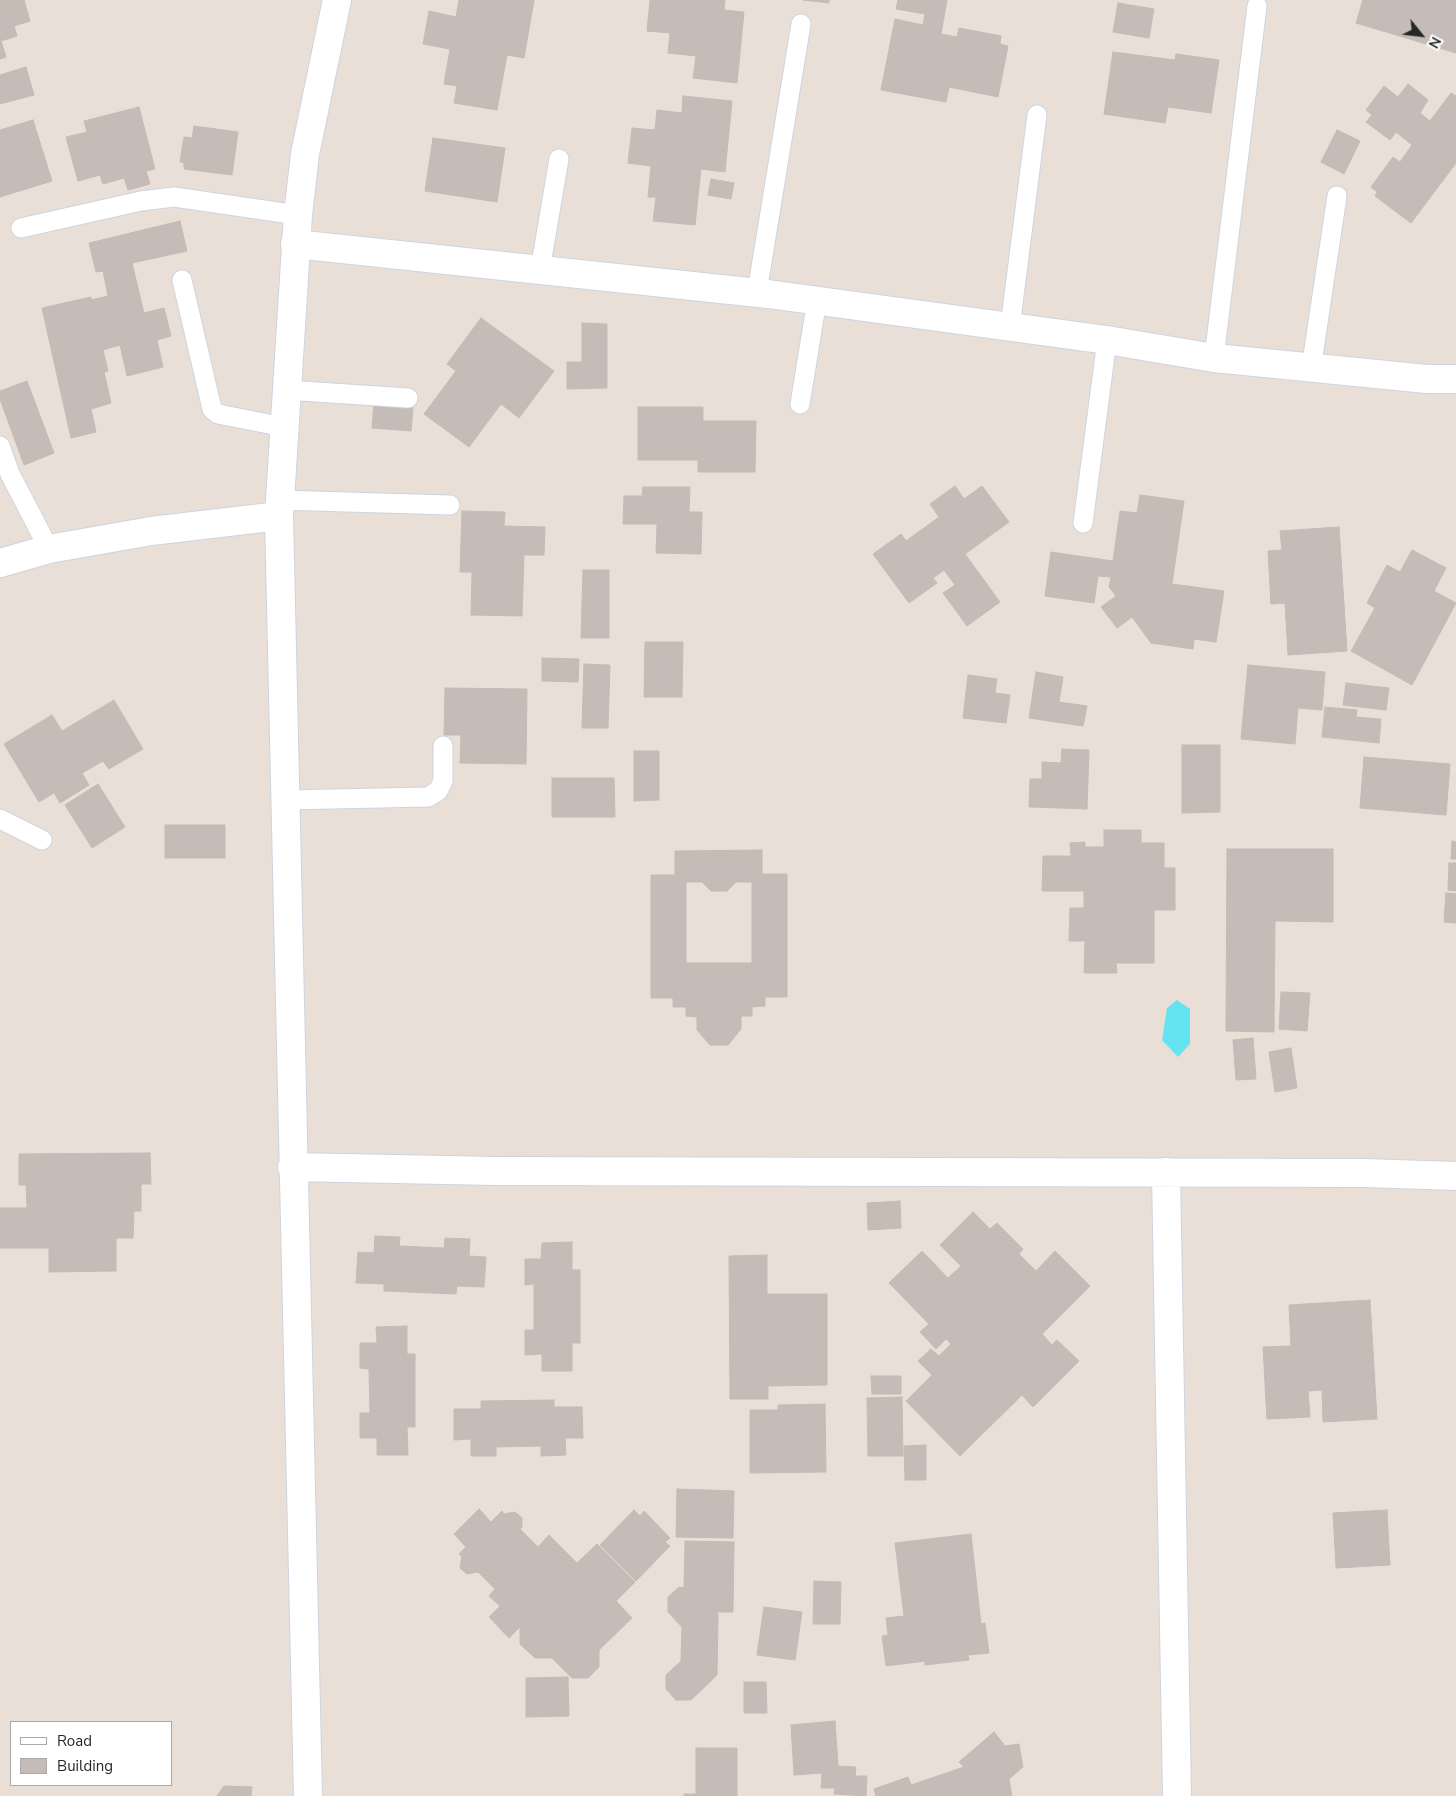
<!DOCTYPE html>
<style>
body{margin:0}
#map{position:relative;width:1456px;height:1796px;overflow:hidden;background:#eadfd7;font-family:"Nunito Sans",sans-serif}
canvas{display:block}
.legend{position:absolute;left:10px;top:1721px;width:162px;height:65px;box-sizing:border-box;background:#fff;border:1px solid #a9a9a9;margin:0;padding:6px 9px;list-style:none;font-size:15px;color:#272727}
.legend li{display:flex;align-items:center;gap:10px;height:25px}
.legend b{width:25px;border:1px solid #a9a9a9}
.north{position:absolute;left:1396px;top:10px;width:50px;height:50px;-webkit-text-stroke:4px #fff;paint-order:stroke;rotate:119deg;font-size:14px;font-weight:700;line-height:20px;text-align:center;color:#272727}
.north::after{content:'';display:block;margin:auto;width:18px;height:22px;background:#272727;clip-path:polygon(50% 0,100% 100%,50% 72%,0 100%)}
</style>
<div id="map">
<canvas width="1456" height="1796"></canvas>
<ul class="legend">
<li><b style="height:6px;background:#fff"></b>Road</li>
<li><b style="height:14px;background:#c5bcb7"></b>Building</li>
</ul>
<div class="north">N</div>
</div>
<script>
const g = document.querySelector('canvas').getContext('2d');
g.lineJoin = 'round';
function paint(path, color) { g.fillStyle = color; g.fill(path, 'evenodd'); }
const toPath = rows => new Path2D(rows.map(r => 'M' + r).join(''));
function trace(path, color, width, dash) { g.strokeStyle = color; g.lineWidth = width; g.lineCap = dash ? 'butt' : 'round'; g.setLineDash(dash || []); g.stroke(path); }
paint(toPath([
 [1177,1000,1190,1009,1190,1044,1178,1057,1162,1040,1167,1008]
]), '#66e3f0');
const building = toPath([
 [0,0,24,0,30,21,14,26,17,36,1,41,6,57,0,59,0,0],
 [459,0,534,0,524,58,507,55,497,110,454,103,457,86,444,84,450,49,423,44,429,11,456,17,459,0],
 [650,0,725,0,724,10,744,12,737,83,693,78,696,56,668,53,670,33,647,31,650,0],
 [803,0,829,0,829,3,803,0],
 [898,0,947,0,941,34,957,37,959,28,1001,36,1000,44,1008,46,998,97,949,87,946,102,881,90,895,19,923,25,925,14,896,9,898,0],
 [1363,0,1456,0,1456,53,1356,23,1363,0],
 [1118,3,1154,9,1149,38,1113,32,1118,3],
 [1113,52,1175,60,1176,54,1219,60,1211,113,1168,107,1165,123,1104,114,1113,52],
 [26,67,34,95,0,104,0,75,26,67],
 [1408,84,1428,100,1420,113,1430,121,1451,93,1456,96,1456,163,1411,223,1375,196,1377,192,1371,187,1393,157,1400,162,1412,145,1396,132,1390,140,1366,122,1372,115,1366,110,1384,86,1398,97,1408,84],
 [683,96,732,101,725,172,701,169,695,225,653,221,656,197,648,197,651,166,628,163,632,128,655,130,657,110,682,113,683,96],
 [139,107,155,169,146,171,150,184,128,190,124,178,103,184,100,175,78,181,66,137,87,132,84,121,139,107],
 [33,120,52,181,0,197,0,130,33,120],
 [194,126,238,132,232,175,184,169,184,163,180,162,184,137,192,138,194,126],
 [1337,130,1360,141,1344,174,1321,162,1337,130],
 [433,138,505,148,497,202,425,191,433,138],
 [711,179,734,183,731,199,708,195,711,179],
 [180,221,187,251,132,263,144,313,164,308,171,336,157,340,163,367,127,376,120,345,103,350,108,371,104,372,111,403,91,409,96,432,71,438,42,308,91,297,91,300,108,296,103,271,96,272,89,243,180,221],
 [481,318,554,371,519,418,501,404,469,447,424,414,456,371,447,364,481,318],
 [582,323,607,324,607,388,567,389,567,362,582,362,582,323],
 [27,381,54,453,24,465,0,399,0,391,27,381],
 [374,403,413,407,411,431,372,428,374,403],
 [638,407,703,407,703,421,756,421,755,472,698,472,698,460,638,460,638,407],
 [955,486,964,499,982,486,1009,522,965,554,1000,602,967,626,943,593,955,585,944,570,933,578,937,583,909,603,873,554,901,534,906,541,939,517,930,504,955,486],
 [643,487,690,487,689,512,702,512,701,554,656,553,657,524,623,524,624,496,642,496,643,487],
 [1140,495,1184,501,1172,584,1224,591,1216,642,1194,639,1193,649,1151,643,1132,617,1117,628,1101,607,1116,596,1109,587,1111,577,1098,576,1094,603,1045,596,1051,552,1113,561,1120,511,1137,513,1140,495],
 [462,511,505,512,504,526,545,527,544,555,524,555,522,616,471,615,472,572,460,572,462,511],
 [1339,527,1347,651,1288,655,1285,603,1271,604,1268,551,1282,550,1280,531,1339,527],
 [1412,550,1446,568,1434,591,1456,603,1412,685,1351,651,1375,608,1367,603,1387,565,1400,572,1412,550],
 [583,570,609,570,609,638,581,638,583,570],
 [645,642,683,642,682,697,644,697,645,642],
 [542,658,579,659,578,682,542,681,542,658],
 [584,664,610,665,608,728,582,728,584,664],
 [1248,665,1325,672,1322,710,1298,708,1295,744,1241,739,1248,665],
 [1036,672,1063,677,1059,702,1087,706,1083,726,1029,718,1036,672],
 [968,675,997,679,995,693,1010,695,1006,723,963,718,968,675],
 [1346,683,1389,688,1386,710,1343,705,1346,683],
 [445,688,527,689,526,764,460,763,461,735,444,735,445,688],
 [114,700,143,749,109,769,103,761,82,773,89,785,60,803,54,793,39,802,4,744,52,715,62,731,114,700],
 [1325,707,1357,710,1356,717,1381,719,1379,743,1322,737,1325,707],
 [1182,745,1220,745,1220,812,1182,813,1182,745],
 [1062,749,1089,750,1087,809,1029,807,1030,779,1042,779,1042,762,1061,763,1062,749],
 [634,751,659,751,659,800,634,801,634,751],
 [1364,757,1450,764,1446,815,1360,808,1364,757],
 [552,778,614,778,615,817,552,817,552,778],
 [98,784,125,827,92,848,65,805,98,784],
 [165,825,225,825,225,858,165,858,165,825],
 [1104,830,1141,830,1141,843,1164,843,1164,868,1175,868,1175,910,1154,910,1154,963,1116,963,1117,973,1084,973,1085,941,1069,941,1070,908,1084,908,1084,891,1042,891,1043,856,1071,856,1070,843,1085,842,1085,847,1104,847,1104,830],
 [1452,841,1456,842,1456,859,1451,859,1452,841],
 [1227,849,1333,849,1333,922,1275,921,1274,1032,1226,1031,1227,849],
 [762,850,762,874,787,874,787,997,765,997,765,1006,752,1007,752,1016,741,1016,741,1029,728,1045,710,1045,697,1030,697,1017,686,1016,686,1007,673,1007,673,998,651,998,651,875,675,875,675,851,762,850],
 [686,882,702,882,711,891,727,891,736,882,752,882,752,963,686,963,686,882],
 [1449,863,1456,863,1456,891,1448,890,1449,863],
 [1446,893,1456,894,1456,923,1444,922,1446,893],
 [1281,992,1310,993,1307,1031,1279,1029,1281,992],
 [1253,1038,1256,1079,1236,1080,1233,1040,1253,1038],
 [1291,1048,1297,1088,1275,1092,1269,1052,1291,1048],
 [150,1153,151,1184,141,1184,141,1211,134,1211,133,1238,116,1238,116,1271,49,1272,49,1248,0,1248,0,1208,27,1208,26,1185,19,1185,19,1154,150,1153],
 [900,1201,901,1228,868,1230,867,1203,900,1201],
 [973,1212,990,1229,997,1223,1023,1249,1019,1254,1036,1271,1055,1251,1090,1286,1042,1334,1052,1345,1057,1340,1079,1361,1033,1407,1022,1395,960,1456,906,1401,932,1375,918,1361,931,1349,939,1356,951,1344,946,1339,936,1349,920,1332,929,1324,889,1283,922,1251,948,1278,961,1266,940,1245,973,1212],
 [375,1236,400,1237,399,1246,444,1248,445,1238,470,1239,469,1256,486,1257,484,1287,457,1286,456,1294,384,1291,384,1284,356,1283,358,1252,374,1253,375,1236],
 [572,1242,572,1270,580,1270,580,1343,572,1343,572,1371,542,1371,542,1354,525,1355,525,1330,534,1330,534,1284,525,1285,525,1259,541,1259,542,1243,572,1242],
 [767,1255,767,1294,827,1294,827,1385,768,1386,768,1399,730,1399,729,1256,767,1255],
 [1370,1300,1377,1419,1323,1422,1322,1390,1308,1391,1310,1417,1267,1419,1263,1347,1291,1346,1289,1305,1370,1300],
 [407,1326,407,1354,415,1354,415,1427,407,1427,408,1455,377,1455,377,1438,360,1438,360,1413,370,1413,369,1369,360,1368,360,1343,377,1343,376,1327,407,1326],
 [871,1376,901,1376,901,1394,872,1394,871,1376],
 [902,1397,903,1456,868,1456,867,1398,902,1397],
 [554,1400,554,1407,582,1407,583,1438,565,1438,566,1455,541,1456,541,1446,496,1447,496,1456,471,1456,471,1439,454,1440,454,1409,481,1409,481,1401,554,1400],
 [825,1404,826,1472,750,1473,750,1410,778,1410,778,1405,825,1404],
 [926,1445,926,1480,905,1480,904,1446,926,1445],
 [677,1489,734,1491,733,1538,676,1537,677,1489],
 [479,1509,491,1522,502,1511,504,1514,515,1512,522,1518,522,1527,520,1529,538,1547,549,1535,577,1563,597,1544,635,1582,616,1601,632,1618,599,1650,599,1667,588,1678,572,1678,552,1658,535,1658,520,1644,520,1627,509,1638,489,1617,500,1606,489,1596,495,1589,478,1572,467,1574,460,1568,462,1556,459,1554,466,1547,454,1534,479,1509],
 [634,1510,640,1516,644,1511,670,1538,665,1542,670,1546,636,1581,600,1545,634,1510],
 [1387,1510,1390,1565,1336,1568,1333,1513,1387,1510],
 [971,1534,981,1624,985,1623,989,1653,968,1655,969,1660,925,1665,925,1661,886,1666,882,1636,888,1635,886,1618,904,1616,895,1543,971,1534],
 [685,1541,734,1542,733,1612,716,1612,718,1614,717,1675,691,1700,676,1700,666,1689,666,1675,681,1661,682,1627,668,1612,668,1597,679,1587,684,1588,685,1541],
 [814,1581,841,1582,840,1624,813,1624,814,1581],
 [764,1607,802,1612,795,1660,757,1655,764,1607],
 [568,1677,569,1716,526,1717,526,1678,568,1677],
 [744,1682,766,1682,767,1713,744,1713,744,1682],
 [835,1721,838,1766,856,1767,855,1776,867,1776,866,1796,834,1794,835,1788,821,1788,822,1773,794,1775,791,1725,835,1721],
 [994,1732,1005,1746,1019,1744,1023,1767,1009,1779,1012,1796,876,1796,874,1789,908,1777,911,1785,964,1767,959,1762,994,1732],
 [696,1748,737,1748,737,1796,684,1796,684,1794,696,1794,696,1748],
 [224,1786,252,1787,251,1796,217,1796,224,1786]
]);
paint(building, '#c5bcb7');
trace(building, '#c5bbb1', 1);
const service = toPath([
 [21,228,141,201,174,197,298,215],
 [540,270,559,159],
 [182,280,212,409,218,414,284,427],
 [757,292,801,24],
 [1010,327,1037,115],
 [1214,358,1257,6],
 [1311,369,1337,196],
 [286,390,408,398],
 [800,404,817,300],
 [0,446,10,474,49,549],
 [279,500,450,505],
 [1083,523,1107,340],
 [285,800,428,797,438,791,443,781,443,746],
 [0,819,42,840]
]);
const minor = toPath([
 [295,244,768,294,1107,340,1214,358,1427,379,1456,379],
 [0,563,49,549,151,531,279,516],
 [292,1167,496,1171,1364,1173,1456,1176],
 [1166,1172,1177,1796],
 [308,1796,279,516,298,215,305,154,337,0]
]);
trace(service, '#cdd4e1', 21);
trace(minor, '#cdd4e1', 30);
trace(service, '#fff', 19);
trace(minor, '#fff', 28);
</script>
